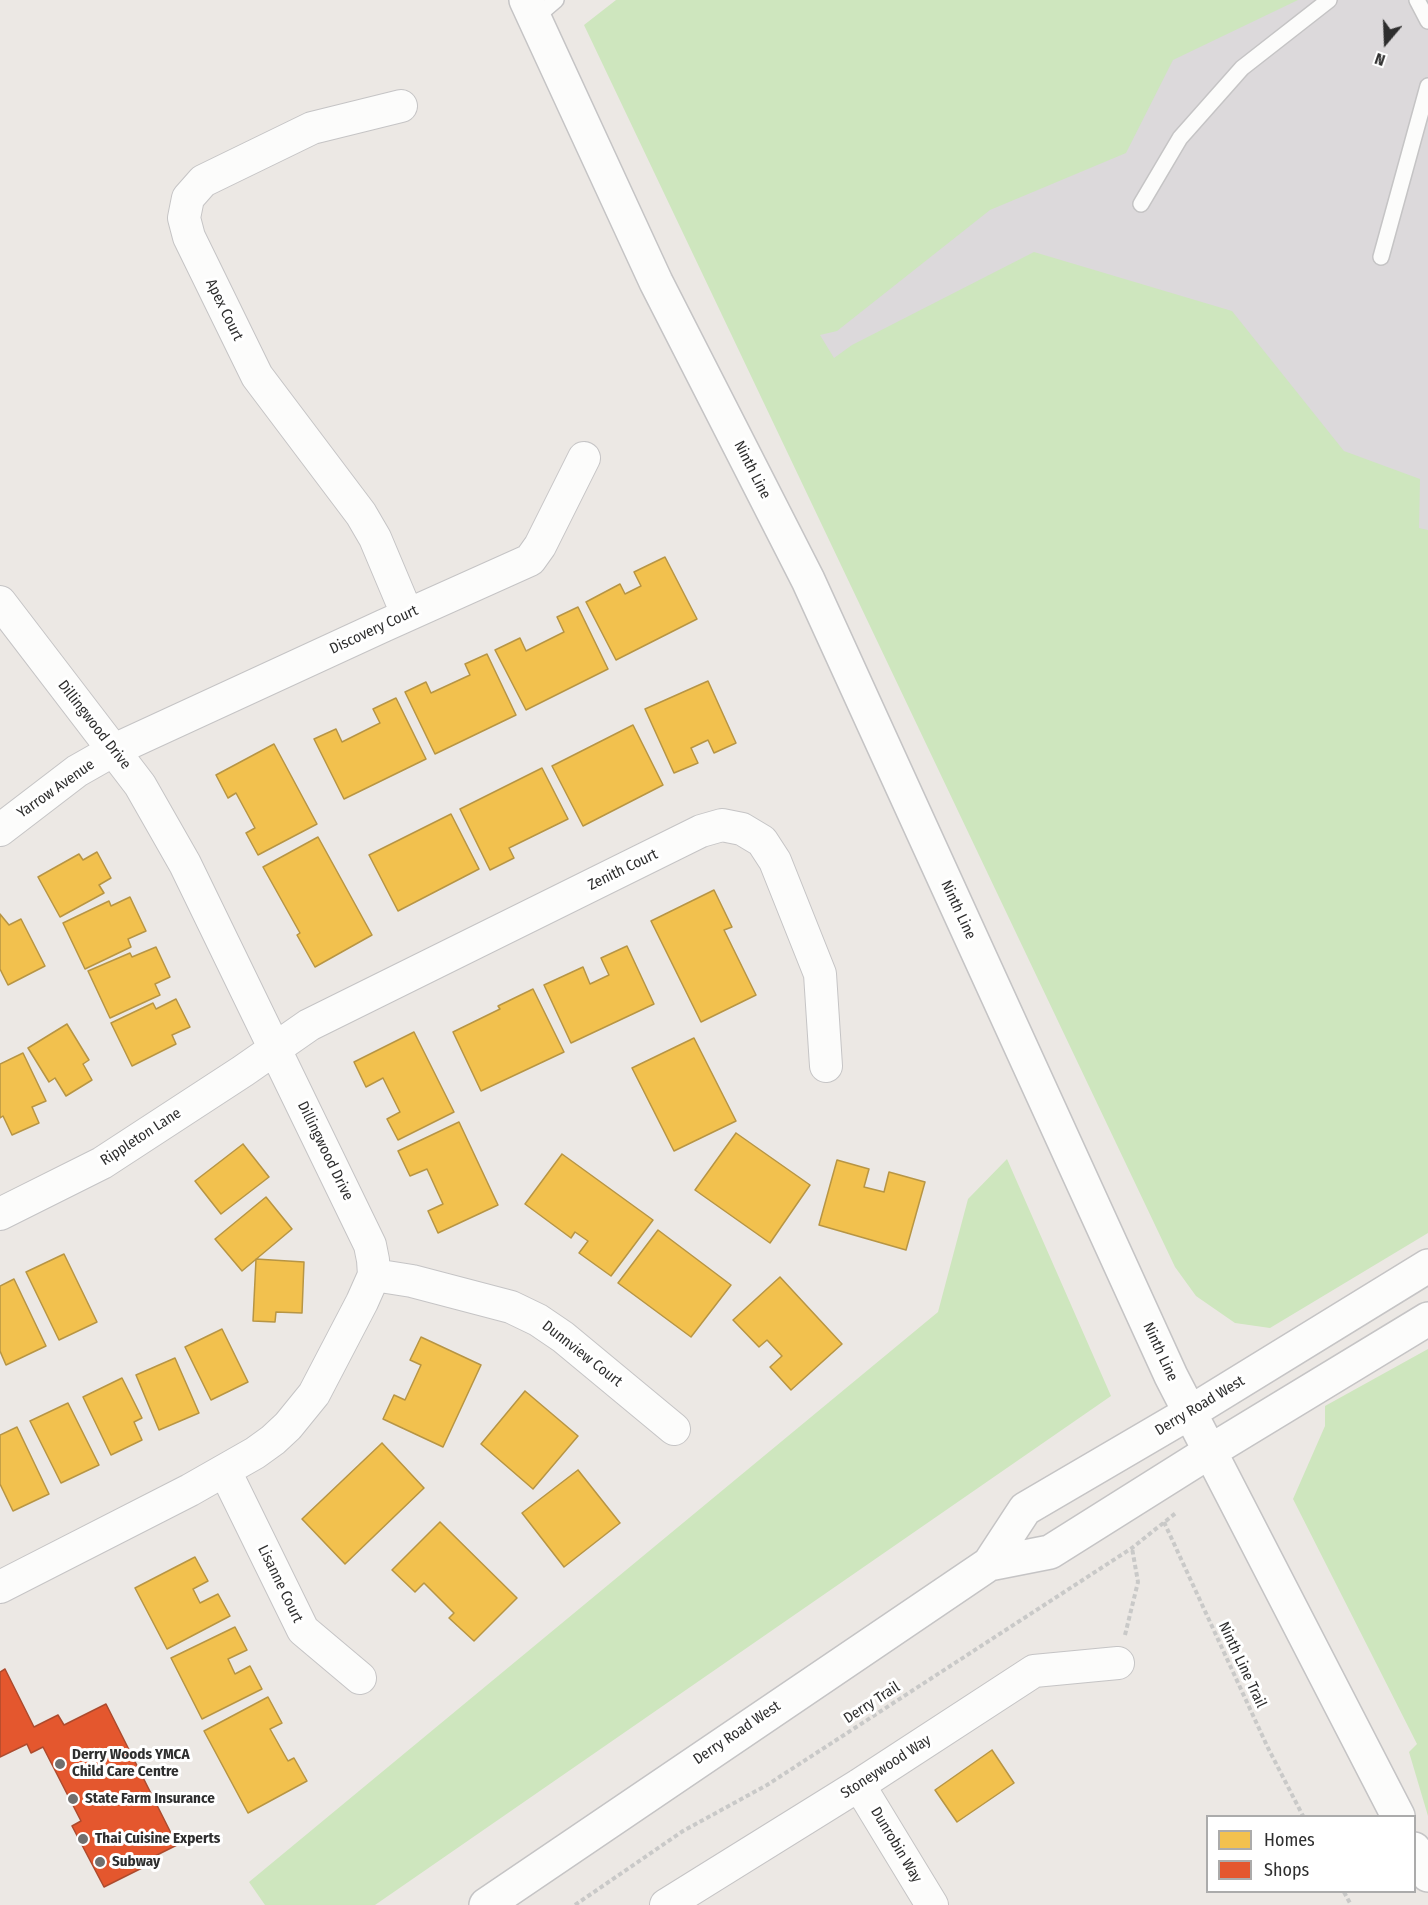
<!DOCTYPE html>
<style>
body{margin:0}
#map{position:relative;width:1428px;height:1905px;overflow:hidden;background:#ece8e4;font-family:"Fira Sans Condensed",sans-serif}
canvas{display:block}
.legend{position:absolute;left:1206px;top:1815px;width:210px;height:78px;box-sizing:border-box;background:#fff;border:2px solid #ababab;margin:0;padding:8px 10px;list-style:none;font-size:18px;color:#2e2e2e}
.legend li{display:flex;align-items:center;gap:12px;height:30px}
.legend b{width:30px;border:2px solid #ababab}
.north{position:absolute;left:1356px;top:12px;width:60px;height:60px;-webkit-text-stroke:4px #fff;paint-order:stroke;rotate:199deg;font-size:16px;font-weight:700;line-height:24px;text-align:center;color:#2e2e2e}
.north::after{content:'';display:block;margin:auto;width:21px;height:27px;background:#2e2e2e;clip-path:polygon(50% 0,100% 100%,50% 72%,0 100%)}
</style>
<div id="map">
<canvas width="1428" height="1905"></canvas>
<ul class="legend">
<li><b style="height:16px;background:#f2c14e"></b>Homes</li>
<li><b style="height:16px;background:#e4572e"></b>Shops</li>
</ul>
<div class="north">N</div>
</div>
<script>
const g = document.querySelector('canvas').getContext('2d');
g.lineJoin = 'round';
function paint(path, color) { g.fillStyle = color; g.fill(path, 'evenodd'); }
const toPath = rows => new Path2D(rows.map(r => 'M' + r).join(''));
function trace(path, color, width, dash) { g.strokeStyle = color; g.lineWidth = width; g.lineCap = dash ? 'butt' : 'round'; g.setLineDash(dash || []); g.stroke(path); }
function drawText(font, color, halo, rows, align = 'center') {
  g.font = font + ' "Fira Sans Condensed",sans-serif'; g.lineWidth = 6; g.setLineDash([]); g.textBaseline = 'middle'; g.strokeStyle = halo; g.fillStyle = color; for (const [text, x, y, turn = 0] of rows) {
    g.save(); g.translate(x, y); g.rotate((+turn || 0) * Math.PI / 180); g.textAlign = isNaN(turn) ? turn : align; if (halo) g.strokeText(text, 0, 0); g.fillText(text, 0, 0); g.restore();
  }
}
paint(toPath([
 [651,0,1428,0,1428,531,1033,794]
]), '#dcd9db');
paint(toPath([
 [616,0,1298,0,1173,60,1126,153,990,210,837,331,820,335,834,358,852,345,1034,252,1232,311,1344,451,1420,479,1419,528,1428,530,1428,1233,1270,1328,1235,1323,1196,1296,1175,1267,584,25],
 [1007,1159,1111,1396,375,1905,265,1905,249,1882,938,1312,968,1199],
 [1428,1349,1428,1816,1409,1752,1417,1744,1293,1499,1325,1426,1325,1406]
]), '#cee6be');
const homes = toPath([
 [665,557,697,619,616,660,586,602,620,584,625,594,641,586,634,572,665,557],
 [578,607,608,669,526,710,495,650,520,638,526,651,564,632,557,617,578,607],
 [487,654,516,715,435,754,405,692,426,682,431,693,470,675,465,664,487,654],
 [708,681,736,743,714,753,708,740,691,748,698,763,674,773,645,709,708,681],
 [396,698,426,759,344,799,314,739,336,729,342,742,380,723,373,709,396,698],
 [633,725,663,785,583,826,552,766,633,725],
 [274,744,317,824,258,855,246,833,255,828,236,793,228,798,216,775,274,744],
 [542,768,568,819,509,848,514,858,490,870,460,809,542,768],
 [451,814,479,869,398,911,369,855,451,814],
 [318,837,372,935,315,967,297,935,300,933,263,867,318,837],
 [97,852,111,878,99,885,104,893,60,917,38,877,79,854,83,860,97,852],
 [714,890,732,927,724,930,756,995,701,1022,651,921,714,890],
 [130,897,146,931,128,939,131,947,85,969,63,923,109,901,111,906,130,897],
 [0,914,9,925,21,919,45,966,8,985,0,969,0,914],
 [627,946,654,1004,571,1043,544,985,583,967,590,984,609,975,601,958,627,946],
 [156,947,170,977,155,984,160,995,110,1018,88,971,130,953,132,957,156,947],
 [533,989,564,1052,481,1091,453,1032,500,1009,498,1006,533,989],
 [176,999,190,1027,172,1035,176,1044,132,1066,111,1023,153,1003,156,1009,176,999],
 [67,1024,89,1060,83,1064,92,1080,66,1096,55,1078,49,1082,28,1048,67,1024],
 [414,1032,454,1112,398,1140,387,1119,400,1112,383,1078,366,1087,354,1062,414,1032],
 [694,1038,736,1121,674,1151,632,1068,694,1038],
 [23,1053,46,1101,32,1107,39,1123,12,1135,3,1116,0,1118,0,1064,23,1053],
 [459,1122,498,1205,438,1233,428,1211,443,1204,427,1169,410,1176,398,1151,459,1122],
 [736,1133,810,1185,770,1243,695,1190,736,1133],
 [243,1144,269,1177,221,1214,195,1181,243,1144],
 [562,1154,653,1220,611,1276,579,1253,588,1241,575,1232,571,1238,525,1204,562,1154],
 [837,1160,869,1169,864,1187,884,1192,889,1172,925,1182,906,1250,819,1225,837,1160],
 [266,1197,292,1229,242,1271,215,1239,266,1197],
 [658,1230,731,1285,691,1337,618,1283,658,1230],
 [64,1254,97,1322,59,1340,26,1272,64,1254],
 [256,1259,304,1262,302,1313,276,1312,275,1322,253,1321,256,1259],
 [780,1277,842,1344,791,1390,770,1367,782,1356,767,1340,759,1347,733,1320,780,1277],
 [14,1279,46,1346,6,1365,0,1351,0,1286,14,1279],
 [222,1329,248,1382,211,1400,185,1347,222,1329],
 [421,1337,481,1365,443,1447,383,1419,394,1395,405,1400,421,1365,410,1360,421,1337],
 [175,1358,199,1413,159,1430,136,1375,175,1358],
 [122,1378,142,1418,134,1422,142,1440,111,1455,83,1397,122,1378],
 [525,1391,578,1436,533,1489,481,1444,525,1391],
 [68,1403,99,1465,61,1483,30,1421,68,1403],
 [17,1427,49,1494,13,1511,0,1484,0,1435,17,1427],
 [382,1443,424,1488,345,1564,302,1519,382,1443],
 [578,1470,620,1523,564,1567,522,1513,578,1470],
 [440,1522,517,1598,474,1641,449,1618,454,1613,424,1583,415,1592,392,1570,440,1522],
 [195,1557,208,1581,193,1589,200,1603,218,1594,230,1616,167,1649,135,1588,195,1557],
 [235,1627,247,1650,228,1659,235,1674,250,1666,262,1689,202,1719,171,1658,235,1627],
 [268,1697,282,1723,270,1729,288,1761,294,1758,307,1781,248,1813,204,1731,268,1697],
 [992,1750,1014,1783,957,1822,935,1790,992,1750]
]);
paint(homes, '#f2c14e');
trace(homes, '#b79544', 1.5);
const shops = toPath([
 [5,1669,34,1727,58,1715,64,1725,106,1704,177,1845,147,1860,150,1864,104,1887,72,1826,81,1821,43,1747,31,1753,27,1744,0,1757,0,1672,5,1669]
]);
paint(shops, '#e4572e');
trace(shops, '#ad4b2e', 1.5);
const lane = toPath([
 [1417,0,1428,21],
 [535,18,556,0],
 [1141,204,1180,138,1242,68,1329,0],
 [1381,257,1428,86]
]);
const street = toPath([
 [401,106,312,128,203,181,188,198,184,218,189,237,257,376,361,514,375,538,407,614],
 [0,602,140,785,185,864,370,1245,373,1260,374,1275,362,1302,314,1394,288,1426,273,1440,255,1453,190,1490,0,1587],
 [0,830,77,771,114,750,383,626,530,560,540,546,584,458],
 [0,1214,102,1163,243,1071,309,1025,701,831,722,825,742,829,762,841,775,861,820,974,826,1066],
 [374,1275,412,1281,511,1307,538,1320,563,1337,674,1429],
 [225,1471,303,1630,360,1678],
 [859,1785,932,1905],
 [666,1905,859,1785,1034,1671,1118,1663]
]);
const secondary = toPath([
 [526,0,656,282,808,580,1171,1376,1398,1816],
 [989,1564,1050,1552,1209,1452,1428,1319],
 [1414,1849,1428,1875],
 [486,1905,989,1564,1025,1509,1189,1413,1428,1266]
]);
trace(lane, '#c5c4c5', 18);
trace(street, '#c5c4c5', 34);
trace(secondary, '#c5c4c5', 36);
trace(toPath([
 [1164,1522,1268,1748,1303,1816],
 [1125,1635,1138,1582,1132,1548],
 [1344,1892,1351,1905],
 [575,1905,683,1831,767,1785,1132,1548,1177,1512]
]), '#c9c9c8', 4, [4.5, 3]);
trace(lane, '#fcfcfb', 15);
trace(street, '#fcfcfb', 32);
trace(secondary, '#fcfcfb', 33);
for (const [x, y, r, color] of [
 [60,1764,6,"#706f6e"],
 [73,1799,6,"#706f6e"],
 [83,1839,6,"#706f6e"],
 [100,1862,6,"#706f6e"]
]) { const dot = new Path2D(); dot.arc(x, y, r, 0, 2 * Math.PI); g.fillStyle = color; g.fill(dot); trace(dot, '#fff', 2); }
drawText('15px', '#2e2e2e', '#fff', [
 ["Apex Court",224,310,64],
 ["Ninth Line",752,470,63],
 ["Discovery Court",374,630,-25],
 ["Dillingwood Drive",94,725,52],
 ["Yarrow Avenue",56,789,-35],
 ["Zenith Court",623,870,-26],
 ["Ninth Line",958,910,65],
 ["Rippleton Lane",141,1137,-33],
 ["Dillingwood Drive",325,1151,64],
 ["Ninth Line",1160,1352,65],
 ["Dunnview Court",582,1354,38],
 ["Derry Road West",1200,1406,-31],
 ["Lisanne Court",280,1584,64],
 ["Ninth Line Trail",1242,1665,65],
 ["Derry Trail",872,1703,-33],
 ["Derry Road West",737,1733,-34],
 ["Stoneywood Way",886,1767,-33],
 ["Dunrobin Way",896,1845,59]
]);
drawText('bold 15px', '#2e2e2e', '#fff', [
 ["Derry Woods YMCA",72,1755],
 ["Child Care Centre",72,1772],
 ["State Farm Insurance",85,1799],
 ["Thai Cuisine Experts",95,1839],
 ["Subway",112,1862]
], 'left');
</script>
